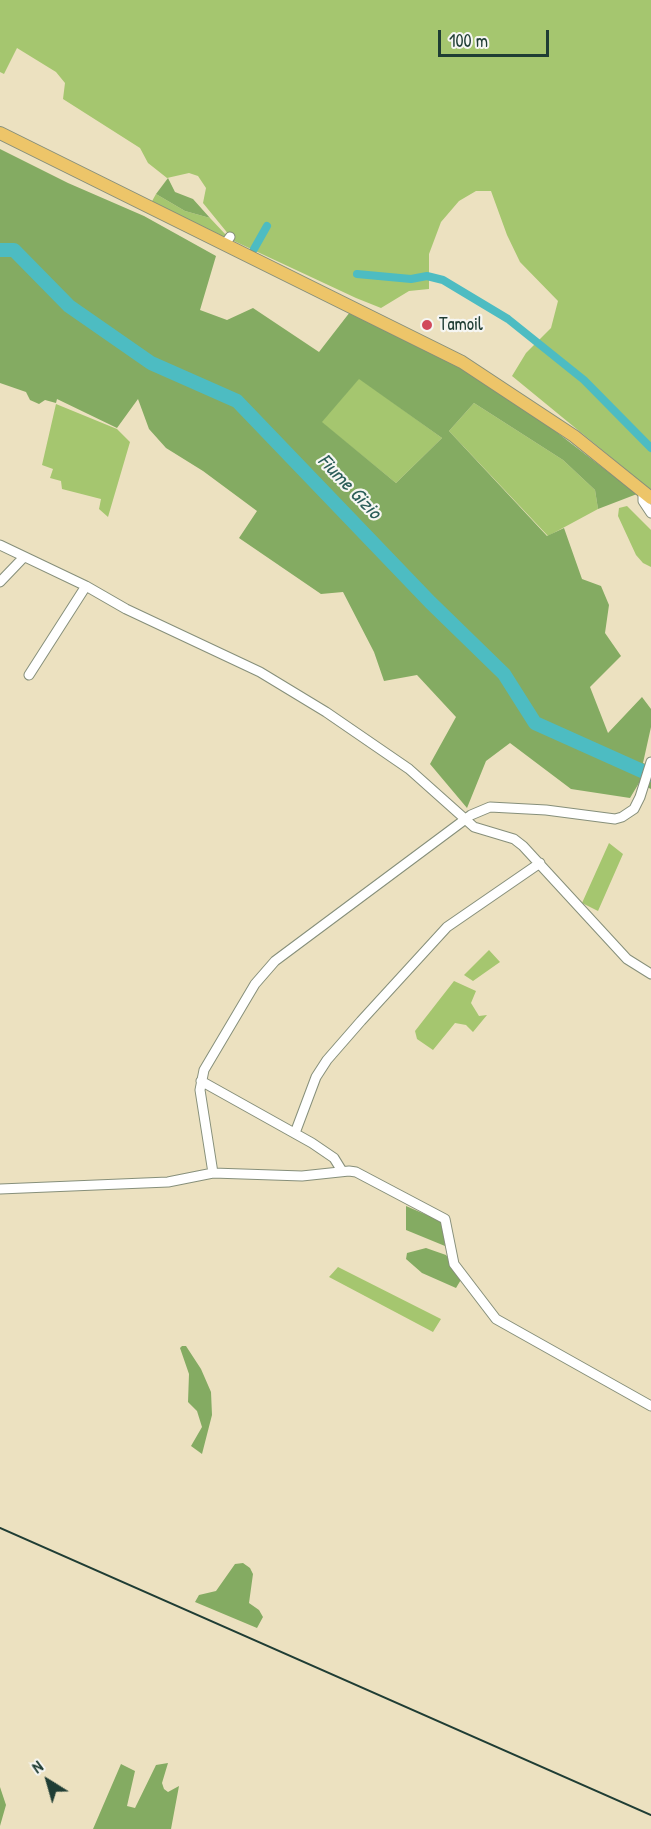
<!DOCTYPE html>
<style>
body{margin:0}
#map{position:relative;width:651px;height:1829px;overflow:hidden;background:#ece1c0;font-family:"Patrick Hand",sans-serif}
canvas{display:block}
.north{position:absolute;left:18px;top:1751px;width:60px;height:60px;-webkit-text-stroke:4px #f6f6f2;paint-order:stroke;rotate:323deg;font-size:16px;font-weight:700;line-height:24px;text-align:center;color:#1f3d34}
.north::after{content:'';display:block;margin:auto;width:21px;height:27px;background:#1f3d34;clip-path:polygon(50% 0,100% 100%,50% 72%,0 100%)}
.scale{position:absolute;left:438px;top:30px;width:111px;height:27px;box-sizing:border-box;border:3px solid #1f3d34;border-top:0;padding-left:8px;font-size:18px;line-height:21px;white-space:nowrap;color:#1f3d34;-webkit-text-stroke:4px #f6f6f2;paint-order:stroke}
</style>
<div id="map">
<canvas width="651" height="1829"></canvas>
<div class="north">N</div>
<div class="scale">100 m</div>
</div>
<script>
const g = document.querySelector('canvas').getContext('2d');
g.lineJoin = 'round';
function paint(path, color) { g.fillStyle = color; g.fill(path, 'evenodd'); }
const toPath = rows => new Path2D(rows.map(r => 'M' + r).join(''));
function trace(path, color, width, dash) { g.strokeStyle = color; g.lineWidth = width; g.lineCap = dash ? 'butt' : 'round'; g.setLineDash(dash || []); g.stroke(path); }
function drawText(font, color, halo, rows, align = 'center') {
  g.font = font + ' "Patrick Hand",sans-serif'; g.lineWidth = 4.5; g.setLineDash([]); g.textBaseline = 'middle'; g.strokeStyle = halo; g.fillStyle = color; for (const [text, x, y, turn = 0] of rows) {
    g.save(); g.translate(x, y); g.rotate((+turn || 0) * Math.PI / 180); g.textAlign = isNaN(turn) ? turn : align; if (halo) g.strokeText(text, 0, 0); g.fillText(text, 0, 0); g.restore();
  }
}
paint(toPath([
 [0,0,651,0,651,490,512,376,526,353,551,328,558,301,520,262,507,235,491,191,476,191,459,201,441,222,429,254,429,289,409,291,381,308,356,298,234,241,203,203,206,188,198,176,189,173,167,178,148,163,140,148,63,99,65,83,56,72,17,48,4,74,0,72],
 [156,194,185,211,210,218,226,235,226,238,151,203],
 [359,378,442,438,396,483,321,422],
 [474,403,563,460,595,490,598,509,548,536,449,431],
 [56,404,117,429,130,442,108,517,99,509,101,499,62,489,61,481,50,478,53,469,42,465],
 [627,506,651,530,651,567,643,563,636,555,618,516,619,508],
 [609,843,623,854,598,911,582,903],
 [489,950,500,962,473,981,464,975],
 [454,981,476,991,471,1003,479,1016,487,1015,473,1032,466,1025,455,1023,433,1050,417,1039,415,1031],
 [338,1267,441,1319,433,1332,329,1277]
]), '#a5c66f');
paint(toPath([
 [0,149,68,183,144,216,216,256,200,310,227,320,253,308,319,352,350,312,474,375,533,414,637,494,598,509,595,490,563,460,474,403,449,431,547,536,564,528,582,579,601,586,609,605,605,633,621,656,590,687,608,733,642,697,651,709,651,727,643,763,651,766,651,789,639,783,630,798,571,789,510,743,486,761,467,808,430,764,456,717,417,675,384,681,374,652,343,592,321,594,239,538,257,511,203,471,166,448,149,429,138,399,117,428,57,399,56,403,45,400,39,404,30,400,26,392,0,383],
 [359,379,442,438,396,483,322,422],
 [168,178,175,192,193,199,210,218,185,211,156,194],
 [406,1206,443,1222,445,1246,406,1230],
 [426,1248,446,1255,462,1278,456,1288,422,1273,406,1259,407,1253],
 [182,1346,186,1346,201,1369,211,1392,212,1415,202,1454,191,1446,202,1427,197,1411,188,1402,189,1374,180,1348],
 [243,1563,250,1568,253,1574,249,1603,259,1610,263,1617,257,1628,195,1602,199,1595,216,1591,235,1564],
 [168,1763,162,1783,164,1789,168,1792,179,1786,171,1829,93,1829,121,1764,135,1771,127,1806,135,1808,156,1765],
 [0,1787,6,1805,0,1826]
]), '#84ab62');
trace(toPath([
 [254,249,267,226],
 [357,274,411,279,427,276,443,280,508,319,584,380,651,448]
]), '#4dbcc2', 8);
trace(toPath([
 [0,250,14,250,69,306,151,363,237,401,430,602,504,674,535,723,651,775]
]), '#4dbcc2', 14);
const minor = toPath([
 [225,244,230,237],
 [643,492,643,501,651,513],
 [0,545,86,586,126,609,260,672,326,712,409,769,474,827,514,839,523,846,627,959,651,974],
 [0,582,23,558],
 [29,675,86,586],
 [201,1081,312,1143,334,1158,342,1171],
 [295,1133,316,1077,327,1060,361,1021,447,927,540,863],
 [213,1173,200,1090,204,1070,255,984,275,961,471,815,490,807,546,810,615,819,622,817,634,809,640,797,651,762],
 [0,1189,168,1182,213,1173,302,1176,349,1171,356,1172,445,1219,454,1264,496,1319,651,1406]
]);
const major = toPath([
 [0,133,462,362,574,436,651,498]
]);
trace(minor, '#868f7a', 11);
trace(major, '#868f7a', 14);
trace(minor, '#fff', 9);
trace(major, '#edc569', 12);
trace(toPath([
 [0,1528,651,1815]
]), '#1f3d34', 2);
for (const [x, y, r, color] of [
 [427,325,6,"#d1495b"]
]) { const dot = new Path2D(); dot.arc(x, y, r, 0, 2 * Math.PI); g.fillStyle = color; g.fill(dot); trace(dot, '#f6f6f2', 2); }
drawText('18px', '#1f3d34', '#f6f6f2', [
 ["Tamoil",439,325]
], 'left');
drawText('italic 20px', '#2a5d58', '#f6f6f2', [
 ["Fiume Gizio",349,487,46]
]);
</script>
